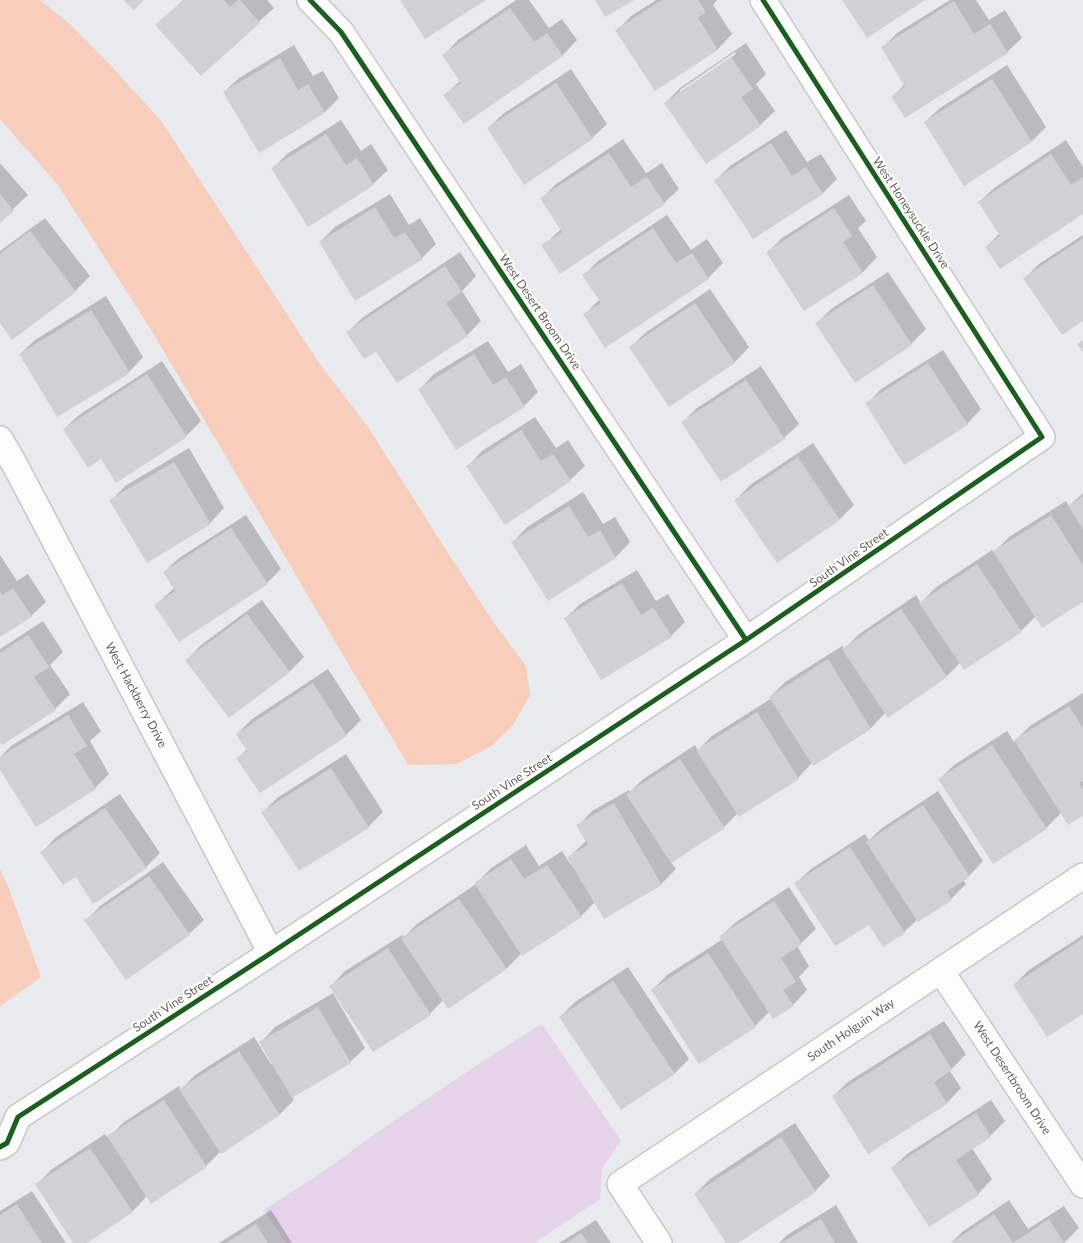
<!DOCTYPE html>
<style>
body{margin:0}
canvas{display:block;background:#e8eaed}
</style>
<canvas width="1083" height="1243"></canvas>
<script>
const g = document.querySelector('canvas').getContext('2d');
g.lineJoin = 'round';
function paint(path, color) { g.fillStyle = color; g.fill(path, 'evenodd'); }
const toPath = rows => new Path2D(rows.map(r => 'M' + r).join(''));
function trace(path, color, width, dash) { g.strokeStyle = color; g.lineWidth = width; g.lineCap = dash ? 'butt' : 'round'; g.setLineDash(dash || []); g.stroke(path); }
function drawText(font, color, halo, rows, align = 'center') {
  g.font = font + ' Lato,sans-serif'; g.lineWidth = 4; g.setLineDash([]); g.textBaseline = 'middle'; g.strokeStyle = halo; g.fillStyle = color; for (const [text, x, y, turn = 0] of rows) {
    g.save(); g.translate(x, y); g.rotate((+turn || 0) * Math.PI / 180); g.textAlign = isNaN(turn) ? turn : align; if (halo) g.strokeText(text, 0, 0); g.fillText(text, 0, 0); g.restore();
  }
}
paint(toPath([
 [542,1024,621,1141,602,1168,600,1199,534,1243,286,1243,264,1210,321,1173,379,1131,489,1057]
]), '#e5d3ea');
paint(toPath([
 [0,0,40,0,72,26,113,68,162,122,319,363,368,427,450,556,492,620,526,666,530,695,513,725,493,745,457,764,408,765,150,328,58,185,0,119],
 [0,869,8,886,41,977,0,1006]
]), '#f8cdbb');
paint(toPath([
 [183,0,267,0,274,8,201,74,157,25],
 [516,0,529,0,549,28,562,19,577,40,563,55,464,123,445,95,461,80,444,55,458,40],
 [656,0,717,0,713,5,732,34,718,49,655,90,617,31,631,16],
 [950,0,976,0,989,20,1005,10,1022,38,1007,52,893,96,905,84,882,48,897,33],
 [746,43,766,74,756,84,775,111,760,125,706,162,665,103,680,88],
 [735,52,736,54,680,93,680,90],
 [294,45,313,76,323,71,339,98,325,112,259,151,224,92,239,78],
 [1007,65,1046,127,1032,141,925,122,940,108],
 [571,69,607,124,592,138,488,128,503,114],
 [341,120,361,151,371,144,388,170,373,184,273,168,287,154],
 [786,130,807,162,821,154,837,179,822,194,716,180,730,166],
 [623,139,646,173,662,163,679,189,664,203,543,246,562,228,542,198,556,184],
 [1066,140,1083,167,1083,212,986,247,1000,233,979,202,994,188],
 [0,163,28,195,0,221],
 [390,194,409,225,420,218,436,244,422,258,320,242,335,227],
 [849,195,866,221,858,228,877,257,863,272,804,310,767,253,782,238],
 [667,215,691,250,707,239,723,263,708,278,585,314,600,299,584,275,598,261],
 [45,218,90,276,75,291,13,338,0,321,0,251],
 [1083,235,1083,319,1025,278,1039,264],
 [460,252,476,276,462,291,481,321,467,335,376,350,348,332,362,318],
 [888,272,926,329,911,344,855,381,817,323,831,309],
 [710,289,749,347,735,362,669,406,631,347,645,333],
 [106,296,143,357,129,372,20,354,35,340],
 [488,341,508,372,521,364,538,392,524,406,420,389,434,374],
 [943,350,981,409,967,424,867,404,881,389],
 [162,361,201,421,186,436,117,481,102,458,64,429,79,415],
 [761,366,799,424,784,438,683,422,697,408],
 [535,417,556,448,568,440,585,466,570,480,468,466,482,451],
 [813,443,854,505,840,519,736,500,750,485],
 [189,448,224,508,210,523,111,501,125,486],
 [583,492,603,524,615,517,630,542,616,557,549,599,513,542,527,527],
 [1083,493,1083,600,1036,616,1021,631,964,668,960,663,947,676,889,716,886,712,871,728,812,763,798,778,739,815,738,813,724,827,671,862,676,869,661,884,595,902,581,916,522,953,506,969,443,1000,430,1014,331,986,345,971,402,935,404,937,417,924,476,884,490,869,526,845,539,866,562,851,571,865,573,864,569,857,586,841,578,826,592,811,629,790,630,792,642,780,695,745,698,750,712,736,772,698,770,697,785,682,842,646,844,649,858,635,916,595,921,603,935,588,992,550,994,552,1009,537,1066,501,1069,506],
 [246,515,281,569,267,583,156,605,174,588,164,572,179,558],
 [0,555,17,581,28,574,46,602,31,616,0,636],
 [637,570,656,601,668,594,685,622,671,636,566,618,580,604],
 [262,600,304,657,290,671,229,716,187,660,201,645],
 [43,621,63,652,50,665,70,694,55,709,3,744,0,740,0,649],
 [328,669,361,720,346,735,260,791,238,758,247,749,237,734,252,719],
 [1083,693,1083,814,1061,813,1046,828,993,862,940,779,954,765,1007,731,1014,742,1030,726],
 [83,702,101,731,90,741,109,774,95,788,0,767,0,757,11,746],
 [346,754,383,812,368,827,299,870,263,812,277,798],
 [938,791,983,861,969,876,963,880,966,884,951,899,918,920,918,919,904,932,869,923,796,883,811,869,865,834,869,840,882,828],
 [120,794,160,853,146,867,76,876,42,852,56,837],
 [163,862,204,920,189,934,86,921,100,906],
 [789,887,816,929,801,943,797,946,809,966,799,977,807,990,793,1005,770,1011,755,1026,652,990,667,975,723,939,721,936,736,922],
 [1083,935,1083,1012,1014,985,1029,970],
 [628,967,689,1059,675,1073,621,1108,560,1017,575,1002],
 [333,993,365,1048,350,1062,292,1096,294,1100,280,1114,221,1151,206,1166,147,1196,133,1211,85,1243,74,1243,36,1185,51,1170,105,1134,108,1138,124,1122,179,1086,181,1089,195,1075,254,1037,271,1064,273,1063,261,1042,275,1027],
 [944,1021,966,1054,950,1071,961,1088,947,1103,868,1152,833,1096,848,1082],
 [991,1100,1005,1121,990,1136,972,1148,992,1179,978,1194,892,1168,907,1154],
 [795,1123,830,1176,815,1191,736,1243,728,1243,695,1194,710,1179],
 [32,1191,66,1243,0,1243,0,1211],
 [1009,1200,1028,1229,1064,1206,1079,1228,1064,1243,951,1243,962,1232],
 [836,1205,858,1243,779,1243,787,1235],
 [271,1210,292,1243,219,1243],
 [596,1220,611,1243,559,1243]
]), '#0003');
paint(toPath([
 [123,0,144,0,134,10],
 [183,0,224,0,230,7,238,0,240,0,260,23,201,76,155,25],
 [400,0,486,0,425,39],
 [595,0,634,0,605,17],
 [662,0,698,0,706,12,698,18,718,50,655,91,615,30],
 [842,0,925,0,867,38],
 [954,1,974,34,990,24,1008,53,905,118,891,96,905,87,881,47],
 [510,8,534,42,547,33,563,56,464,124,443,95,461,83,442,55],
 [731,57,753,89,741,97,761,126,706,164,664,103],
 [280,58,298,90,308,84,325,113,259,153,223,92],
 [992,79,1032,142,964,186,924,122],
 [556,83,593,139,524,185,487,128],
 [326,134,346,165,357,158,374,185,308,227,271,168],
 [771,143,792,176,806,167,823,194,753,239,714,180],
 [609,153,631,187,647,177,665,204,560,274,541,245,562,232,540,198],
 [1051,154,1071,185,1083,177,1083,214,1000,269,985,247,1000,236,978,202],
 [0,194,14,211,0,223],
 [375,207,394,238,405,232,423,259,355,301,319,242],
 [834,208,852,236,843,242,863,273,804,311,766,252],
 [653,228,676,263,692,253,709,279,605,348,583,314,601,303,582,275],
 [30,231,76,292,12,340,0,323,0,254],
 [1083,238,1083,321,1062,335,1023,278],
 [445,266,462,292,446,303,468,336,397,383,376,352,364,359,346,332],
 [873,285,912,345,855,383,815,323],
 [695,303,735,363,669,407,629,347],
 [91,310,130,373,57,417,19,354],
 [1083,340,1083,352,1077,344],
 [474,354,493,385,506,377,525,407,456,450,418,389],
 [928,363,968,425,904,465,865,403],
 [147,374,187,437,116,483,101,459,88,468,63,429],
 [746,380,785,439,721,482,681,422],
 [521,430,541,461,553,454,571,481,505,525,466,466],
 [798,457,840,520,777,563,734,500],
 [174,462,211,524,147,563,109,500],
 [1083,496,1083,529,1068,506],
 [569,506,588,537,600,530,616,558,548,601,511,542],
 [1051,515,1083,565,1083,602,1042,628,993,551],
 [231,528,268,584,179,642,154,605,175,591,163,572],
 [977,564,1022,632,964,670,919,603],
 [622,583,641,615,653,607,672,637,601,680,564,618],
 [13,588,32,617,0,637,0,592,2,595],
 [901,609,947,677,888,718,842,649],
 [247,614,290,672,229,718,185,660],
 [28,635,49,667,34,677,56,710,2,745,0,742,0,653],
 [828,659,871,729,813,766,769,697],
 [313,683,347,736,260,793,236,758,247,751,236,734],
 [1069,706,1083,728,1083,781,1079,783,1083,790,1083,816,1068,825,1014,740],
 [757,712,799,779,739,817,696,750],
 [68,715,87,746,74,754,96,789,36,827,0,770,0,757],
 [992,745,1047,829,993,864,938,779],
 [680,759,725,828,671,863,626,794],
 [331,768,369,828,299,871,261,812],
 [614,803,662,885,604,919,567,857,588,845,576,825],
 [923,805,970,877,947,891,952,900,918,922,866,842],
 [105,808,147,868,93,904,76,877,63,885,40,852],
 [850,847,905,933,883,947,869,925,835,946,794,883],
 [511,859,524,879,547,865,582,917,522,956,474,883],
 [149,876,190,935,126,980,84,920],
 [459,899,507,969,448,1009,401,938],
 [774,901,802,944,781,958,796,982,783,990,794,1006,773,1019,719,936],
 [1083,938,1083,1014,1047,1037,1013,985],
 [388,948,431,1015,373,1052,329,986],
 [708,953,756,1027,699,1064,651,990],
 [613,981,675,1074,621,1110,559,1017],
 [318,1007,351,1063,292,1098,259,1042],
 [930,1034,952,1070,934,1082,947,1104,868,1154,832,1096],
 [239,1051,280,1115,221,1154,179,1089],
 [164,1100,207,1167,151,1204,107,1136],
 [976,1113,991,1137,956,1160,979,1195,929,1227,891,1168],
 [781,1137,816,1192,738,1243,726,1243,694,1194],
 [90,1148,133,1212,87,1243,73,1243,35,1184],
 [17,1204,26,1219,42,1243,0,1243,0,1215],
 [994,1214,1013,1243,951,1243],
 [821,1219,835,1243,781,1243],
 [1049,1219,1064,1243,1013,1243],
 [256,1224,268,1243,226,1243],
 [581,1233,588,1243,566,1243]
]), '#d0d1d3');
const street = toPath([
 [310,0,341,32,746,640],
 [0,439,16,467,271,953],
 [941,971,1083,1185],
 [0,1147,7,1143,18,1117,271,953,746,640,1042,437,763,0],
 [659,1243,620,1184,1083,876]
]);
trace(street, '#c8c8c9', 28);
trace(street, '#fcfcfc', 25);
trace(toPath([
 [310,0,341,32,746,640],
 [0,1147,7,1143,18,1117,271,953,746,640,1042,437,763,0]
]), '#1b5e20', 5);
drawText('12px', '#66615d', '#fff', [
 ["West Honeysuckle Drive",911,213,57],
 ["West Desert Broom Drive",540,312,56],
 ["South Vine Street",849,558,-35],
 ["West Hackberry Drive",136,695,62],
 ["South Vine Street",512,782,-33],
 ["South Vine Street",173,1004,-33],
 ["South Holguin Way",851,1030,-34],
 ["West Desertbroom Drive",1012,1078,57]
]);
</script>
